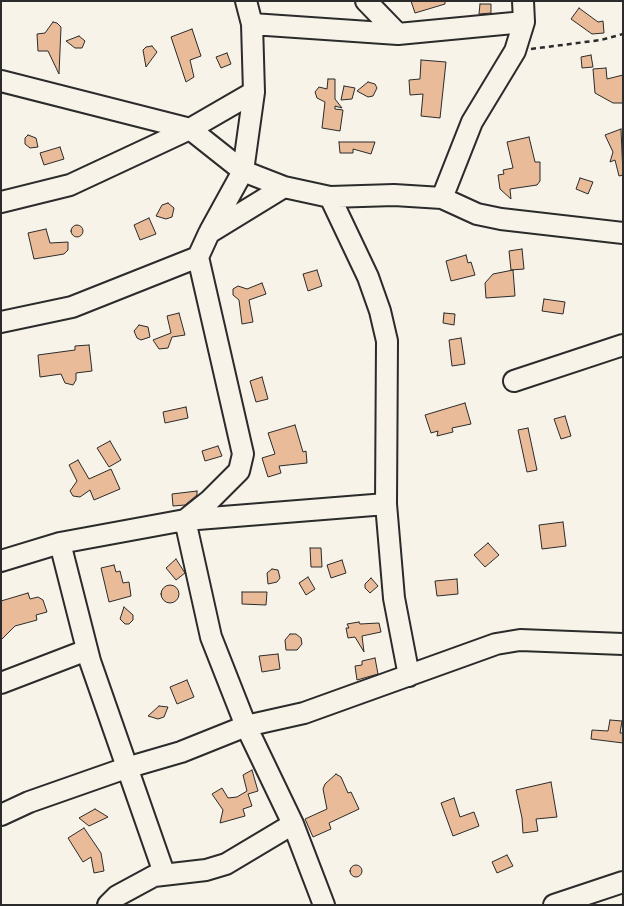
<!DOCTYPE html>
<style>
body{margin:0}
#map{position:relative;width:624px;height:906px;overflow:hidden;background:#f7f3e8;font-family:"Architects Daughter",sans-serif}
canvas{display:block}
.frame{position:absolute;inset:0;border:2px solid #2b2b2b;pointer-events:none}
</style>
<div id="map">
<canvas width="624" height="906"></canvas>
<div class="frame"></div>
</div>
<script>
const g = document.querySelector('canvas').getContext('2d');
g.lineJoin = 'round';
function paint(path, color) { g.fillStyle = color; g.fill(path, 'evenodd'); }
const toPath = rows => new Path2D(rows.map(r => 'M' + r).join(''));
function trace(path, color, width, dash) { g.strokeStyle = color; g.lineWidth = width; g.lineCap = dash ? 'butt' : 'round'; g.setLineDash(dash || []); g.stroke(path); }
const building = toPath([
 [411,1,445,1,445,4,415,13,411,1],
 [480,4,491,4,491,13,479,14,480,4],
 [579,8,598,22,603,21,604,33,592,34,571,19,579,8],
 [53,22,57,23,61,27,59,74,48,51,38,51,37,34,45,33,53,22],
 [192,29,201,56,190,60,194,77,186,82,171,37,192,29],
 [79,36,85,41,82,48,75,48,66,41,79,36],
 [152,46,157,52,146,67,143,50,146,47,152,46],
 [227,53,231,64,221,68,216,57,227,53],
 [591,55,593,67,582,68,581,57,591,55],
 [421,60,446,62,440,118,421,116,423,94,410,95,409,80,420,79,421,60],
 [606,68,607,79,623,75,623,103,613,103,595,93,593,69,606,68],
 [328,79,335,79,335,99,342,108,335,106,335,109,343,110,340,131,322,128,325,102,317,98,315,92,319,87,327,89,328,79],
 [368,82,375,84,377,88,373,96,368,97,357,91,368,82],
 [344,86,355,88,352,99,341,100,344,86],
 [621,129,623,175,619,176,615,160,610,162,613,152,605,135,621,129],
 [28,135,36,138,38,147,30,148,25,144,25,138,28,135],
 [529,137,535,162,540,162,540,181,537,185,510,189,511,199,500,189,498,175,504,174,503,170,513,168,507,142,529,137],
 [339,142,375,142,371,154,353,149,353,153,340,153,339,142],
 [60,147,64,159,44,165,40,153,60,147],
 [580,178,593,182,588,194,576,189,580,178],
 [168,203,174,208,172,217,166,219,156,216,162,205,168,203],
 [149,218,156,234,140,240,134,225,149,218],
 '71 231a6 6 0 1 1 12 0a6 6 0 1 1-12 0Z',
 [46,229,50,243,68,242,68,250,64,254,34,259,28,233,46,229],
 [522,249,524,269,511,270,509,251,522,249],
 [466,255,468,263,471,262,475,275,451,281,446,261,466,255],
 [317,270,322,286,308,291,303,274,317,270],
 [513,270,515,296,486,298,485,283,493,274,513,270],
 [262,283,266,294,249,300,253,322,242,324,239,300,233,295,233,289,238,286,247,289,262,283],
 [544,299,565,302,563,314,542,311,544,299],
 [179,313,185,335,172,337,168,348,159,349,153,340,171,333,167,316,179,313],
 [444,313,455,314,454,325,443,323,444,313],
 [139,325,148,327,150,337,141,340,137,338,134,331,139,325],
 [461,338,465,364,452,366,449,340,461,338],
 [89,345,92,371,76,373,76,380,73,385,65,383,61,374,40,377,38,355,75,350,75,346,89,345],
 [262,377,268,399,256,402,250,381,262,377],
 [465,403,471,424,452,428,453,432,437,436,438,431,431,433,425,415,465,403],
 [186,407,188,418,165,423,163,412,186,407],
 [565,416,571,436,561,439,554,419,565,416],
 [295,425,303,452,306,451,307,463,279,466,281,473,268,477,262,458,275,454,268,433,295,425],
 [528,428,537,470,527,472,518,430,528,428],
 [110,441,121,460,109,467,97,448,110,441],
 [218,446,222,456,205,461,202,451,218,446],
 [78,460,89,479,111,469,120,489,94,500,90,490,80,497,73,496,70,491,77,481,69,465,78,460],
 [197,491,197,495,185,505,173,506,172,494,197,491],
 [563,522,566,546,542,549,539,525,563,522],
 [488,543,499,555,485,567,474,555,488,543],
 [310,548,321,548,322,567,311,567,310,548],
 [176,559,185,573,176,580,166,568,176,559],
 [342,560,346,573,331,578,327,565,342,560],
 [114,565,116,572,120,571,123,583,129,582,131,596,109,602,101,568,114,565],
 [272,569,278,570,280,578,277,582,268,584,267,573,272,569],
 [308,577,315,589,306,595,299,583,308,577],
 [371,578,378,586,370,593,365,588,365,584,371,578],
 [457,579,458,594,437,596,435,581,457,579],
 '161 594a9 9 0 1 1 18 0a9 9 0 1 1-18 0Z',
 [242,592,267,592,266,605,242,604,242,592],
 [28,593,30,599,38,597,43,600,47,612,36,615,37,620,15,626,1,640,1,601,28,593],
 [124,607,133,615,133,620,129,624,125,624,120,619,124,607],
 [359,622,360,624,379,623,381,632,362,636,364,652,355,637,348,638,346,628,349,628,347,624,359,622],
 [290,634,296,634,301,638,302,644,297,650,286,650,285,640,290,634],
 [278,654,280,669,262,672,259,656,278,654],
 [375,658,378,674,357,680,355,666,362,665,362,661,375,658],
 [187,680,194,697,177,704,170,687,187,680],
 [159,706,168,707,164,717,158,719,148,716,159,706],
 [610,720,622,721,620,733,623,733,623,743,591,739,592,730,608,731,610,720],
 [252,770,258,791,248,794,252,806,243,809,245,816,220,823,223,810,212,794,222,788,228,798,237,797,247,791,243,775,252,770],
 [336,774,341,777,348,793,351,792,359,809,329,823,331,829,313,837,305,819,327,809,323,789,325,784,336,774],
 [551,782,557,817,536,819,538,831,523,833,522,818,516,790,551,782],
 [454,798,460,817,474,812,479,826,453,836,441,803,454,798],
 [95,809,108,817,89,826,79,818,95,809],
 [84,828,101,853,104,871,94,873,91,857,83,862,68,838,84,828],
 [507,855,513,866,497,873,492,862,507,855],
 '350 871a6 6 0 1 1 12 0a6 6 0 1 1-12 0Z'
]);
paint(building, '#e9bb99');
trace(building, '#2b2b2b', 1);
const minor = toPath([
 [366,1,398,34],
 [252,24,398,34,524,22],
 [1,81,190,129,243,171,284,187,330,197,394,195,442,198,477,214,501,219,623,233],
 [284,187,209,233,198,257,243,454,239,471,210,500,185,520,211,637,246,726,293,824,324,905],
 [330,197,368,277,380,311,387,341,386,504,394,598,409,676],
 [442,198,472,122,515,51,524,22,523,1],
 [1,202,70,185,190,129,254,92],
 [210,231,243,171,254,92,252,24,246,1],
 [1,322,72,307,198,257],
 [514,381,623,345],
 [60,543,90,661,164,873],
 [1,561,60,543,185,520,386,504],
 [1,683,87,650],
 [1,815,29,802,126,768,181,752,246,726,304,713,496,644,520,640,623,644],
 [108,905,117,896,154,876,206,870,226,864,293,824],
 [554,905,623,882]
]);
trace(minor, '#2b2b2b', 24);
trace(toPath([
 [531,49,601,40,623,34]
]), '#2b2b2b', 2.5, [5, 4]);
trace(minor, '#f7f3e8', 20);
</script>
